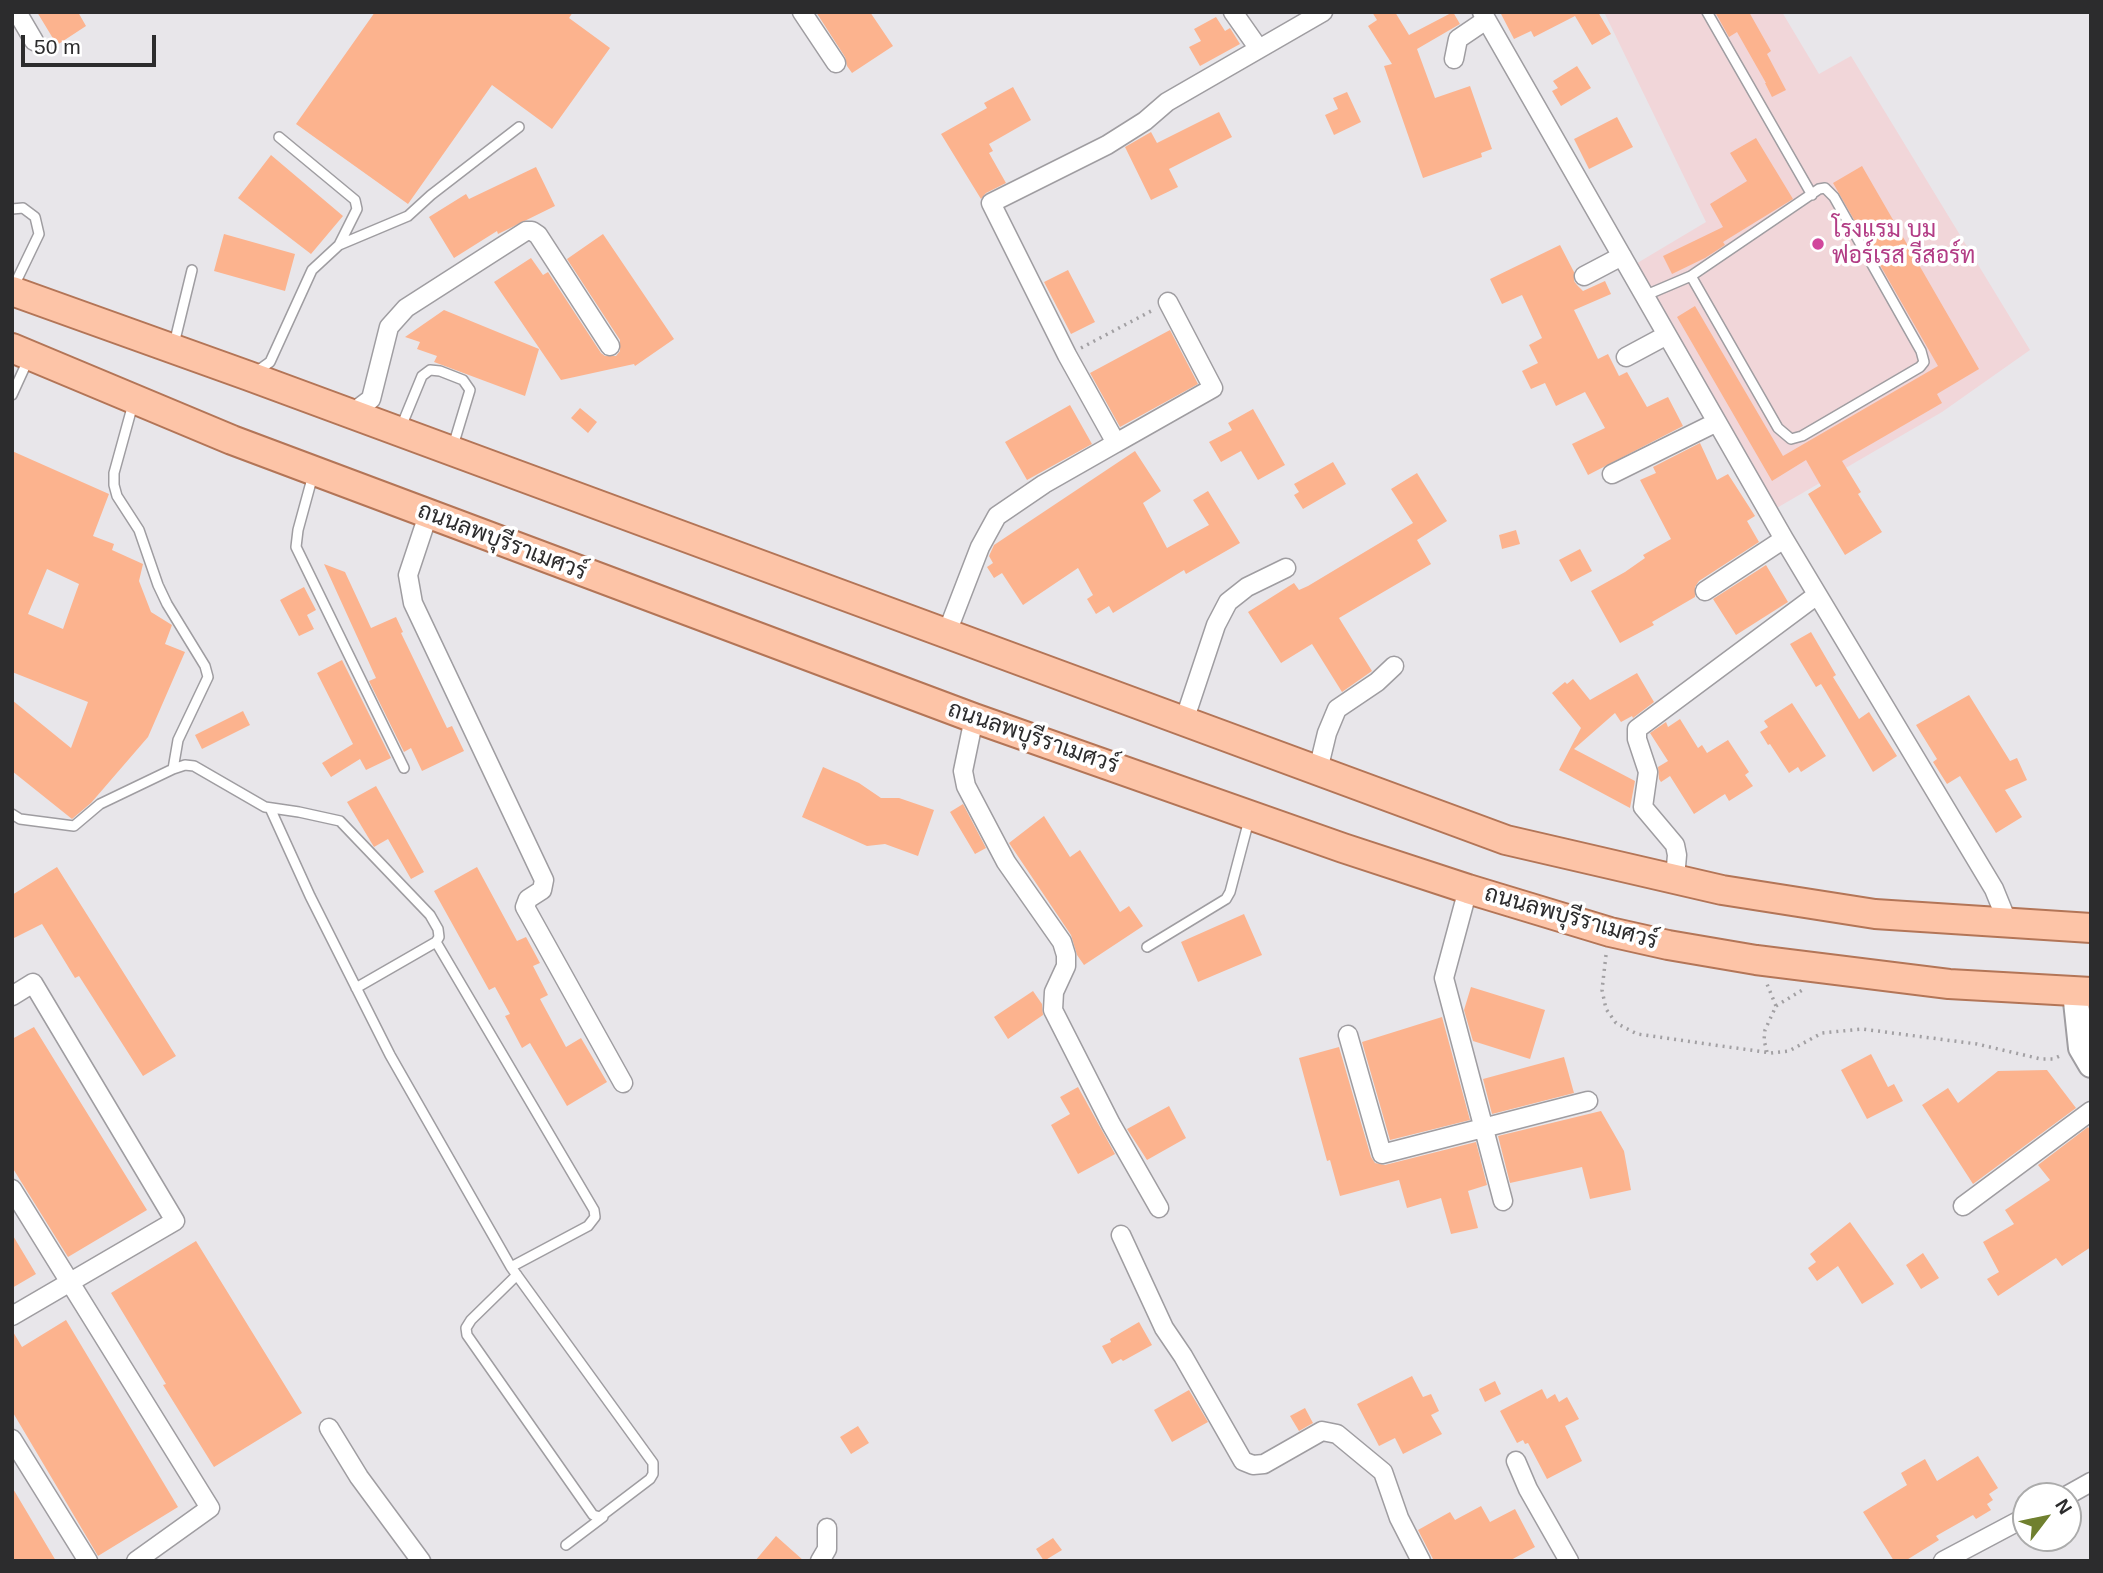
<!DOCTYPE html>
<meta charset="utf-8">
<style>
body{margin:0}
#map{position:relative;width:2103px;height:1573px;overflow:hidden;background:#e8e6ea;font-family:Helvetica,sans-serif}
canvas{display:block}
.frame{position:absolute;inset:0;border:14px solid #2c2c2d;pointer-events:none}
.north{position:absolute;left:2012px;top:1482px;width:70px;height:70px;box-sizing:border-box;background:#fff;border:2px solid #ababab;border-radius:50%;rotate:58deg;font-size:19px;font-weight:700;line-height:28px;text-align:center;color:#2c2c2d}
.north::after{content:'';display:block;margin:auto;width:24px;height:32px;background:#70802f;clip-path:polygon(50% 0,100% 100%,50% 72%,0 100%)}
.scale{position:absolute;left:21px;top:35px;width:135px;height:32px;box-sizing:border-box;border:4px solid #2c2c2d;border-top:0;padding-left:9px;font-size:21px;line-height:24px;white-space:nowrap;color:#2c2c2d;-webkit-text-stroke:5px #fff;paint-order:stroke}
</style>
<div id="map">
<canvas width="2103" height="1573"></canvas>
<div class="frame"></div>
<div class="north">N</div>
<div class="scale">50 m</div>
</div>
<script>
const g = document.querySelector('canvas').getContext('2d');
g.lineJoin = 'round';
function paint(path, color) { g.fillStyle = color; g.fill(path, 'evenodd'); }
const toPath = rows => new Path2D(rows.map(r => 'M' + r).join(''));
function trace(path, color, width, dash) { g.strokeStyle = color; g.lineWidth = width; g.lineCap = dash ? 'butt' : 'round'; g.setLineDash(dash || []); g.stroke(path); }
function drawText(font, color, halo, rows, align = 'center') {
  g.font = font + ' Helvetica,Sarabun,sans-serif'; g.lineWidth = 7; g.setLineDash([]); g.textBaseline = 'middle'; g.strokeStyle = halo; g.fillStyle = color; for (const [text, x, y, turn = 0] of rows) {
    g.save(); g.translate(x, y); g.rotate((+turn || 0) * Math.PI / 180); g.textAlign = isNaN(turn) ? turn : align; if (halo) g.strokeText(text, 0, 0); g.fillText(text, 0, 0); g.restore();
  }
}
paint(toPath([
 [1604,12,1782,12,1819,74,1851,56,2030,350,1942,412,1775,509,1634,265,1706,222]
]), '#f1d6d9');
paint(toPath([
 [37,12,78,12,86,26,57,45],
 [375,12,573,12,569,18,610,48,552,129,492,85,408,204,296,124],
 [816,12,870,12,893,46,852,73,847,66,845,57],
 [1372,12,1395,12,1409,35,1453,12,1460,24,1417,49,1435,98,1470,86,1492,149,1481,153,1482,157,1423,178,1384,66,1392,64,1368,26,1377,20],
 [1500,12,1598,12,1611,34,1592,45,1575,16,1534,37,1531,31,1514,39],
 [1715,12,1749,12,1771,51,1767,54,1786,90,1772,97,1765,83,1766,83,1737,32,1729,37],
 [1216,17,1225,31,1230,28,1240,44,1200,66,1189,47,1201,41,1194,29],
 [1577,66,1591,88,1561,106,1552,91,1558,88,1553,81],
 [1013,87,1031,120,989,144,993,151,989,153,1006,183,986,193,981,199,941,134,987,108,984,103],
 [1347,92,1361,122,1334,135,1325,115,1338,109,1333,98],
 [1219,112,1232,137,1169,169,1178,187,1151,200,1125,147,1151,132,1157,143],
 [1617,117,1633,147,1589,169,1574,139],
 [1756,138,1793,199,1723,242,1725,245,1705,258,1672,274,1663,256,1723,227,1710,204,1747,181,1730,153],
 [271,155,343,216,311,254,238,198],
 [1862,166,1979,369,1937,394,1942,403,1842,461,1861,492,1858,494,1882,532,1845,555,1808,494,1821,486,1806,460,1772,481,1677,317,1695,306,1783,456,1938,366,1833,183],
 [536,167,555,206,498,234,497,231,454,258,429,217,466,194,469,199],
 [224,234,295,254,285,291,214,271],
 [603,234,674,339,635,366,634,364,561,380,494,282,531,258,543,275,548,272,601,353,605,356,616,356,620,351,620,340,567,259],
 [1560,245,1574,272,1574,281,1577,285,1583,291,1605,281,1611,294,1574,310,1598,359,1608,354,1619,376,1627,372,1647,407,1668,397,1683,426,1588,475,1572,444,1605,428,1585,392,1556,406,1545,383,1531,389,1522,371,1538,363,1529,345,1542,338,1522,295,1502,304,1490,279],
 [1068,270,1095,322,1071,334,1044,282],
 [444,310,539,349,525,396,434,362,437,356,417,349,420,342,405,337],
 [1170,330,1198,384,1120,427,1090,373],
 [1070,405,1092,444,1027,480,1005,442],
 [580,408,597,422,588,433,571,418],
 [1253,409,1285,465,1258,480,1241,451,1221,462,1209,442,1232,430,1228,423],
 [1700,443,1717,480,1728,474,1755,516,1747,521,1759,542,1699,581,1695,587,1695,597,1652,622,1654,625,1620,643,1591,591,1625,572,1645,558,1643,555,1671,539,1640,480,1656,473,1653,467],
 [12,451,109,494,93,536,114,544,112,550,143,564,139,581,151,612,172,625,165,644,185,652,148,737,91,803,72,819,12,771,12,700,71,748,88,702,12,672],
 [47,569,79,584,63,629,28,614],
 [1135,451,1161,491,1143,503,1167,548,1209,525,1193,500,1208,491,1240,543,1186,574,1184,570,1113,613,1109,606,1096,614,1087,599,1093,595,1078,568,1023,605,1002,573,994,578,987,567,993,563,989,556,994,545],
 [1333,462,1346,484,1303,509,1294,495,1299,492,1294,484],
 [1417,473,1447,521,1417,540,1431,564,1339,618,1372,671,1342,692,1312,644,1281,663,1248,612,1294,583,1299,590,1308,586,1413,523,1391,489],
 [1516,530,1520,544,1502,549,1499,535],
 [1580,549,1592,571,1571,582,1559,560],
 [324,564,345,572,371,628,396,617,403,632,401,633,447,728,452,726,464,751,422,771,411,748,404,752,369,681,376,678],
 [1766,565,1788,602,1736,635,1713,599],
 [304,587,316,610,307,615,314,629,299,636,280,600],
 [1811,632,1836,675,1833,677,1859,719,1869,712,1897,756,1873,772,1821,684,1816,687,1790,644],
 [342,660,391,758,366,770,360,759,331,777,322,763,353,744,317,673],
 [1637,673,1654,702,1633,718,1632,716,1621,722,1615,713,1574,749,1635,781,1630,808,1559,770,1581,728,1552,693,1565,682,1567,684,1573,679,1590,700],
 [1969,695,2010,761,2017,758,2027,780,2005,790,2022,817,1996,833,1960,776,1947,784,1933,762,1937,759,1916,725],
 [1792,703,1826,756,1801,772,1798,767,1789,773,1770,744,1768,745,1760,732,1768,727,1764,721],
 [243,711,250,725,202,749,195,735],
 [1680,719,1698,748,1702,745,1707,753,1728,740,1749,772,1745,775,1753,786,1729,801,1725,794,1694,814,1670,776,1661,782,1659,779,1658,767,1668,761,1650,733,1666,722,1668,727],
 [823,767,859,783,881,798,899,798,934,810,918,856,885,844,867,846,802,817],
 [376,786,424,872,411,879,388,839,374,847,347,802],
 [963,804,986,848,975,854,950,812],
 [1044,816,1070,857,1080,850,1120,912,1129,906,1143,926,1084,965,1077,955,1071,935,1009,843],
 [57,867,176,1056,143,1076,79,976,75,978,42,924,12,939,12,895],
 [477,867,517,941,526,937,540,963,533,966,548,995,540,999,566,1047,581,1038,607,1082,567,1106,530,1043,522,1048,505,1016,510,1014,495,987,489,990,434,891],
 [1244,914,1262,955,1198,982,1181,942],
 [1471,987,1545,1010,1530,1059,1473,1041,1464,1010],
 [1033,991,1042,1004,1043,1015,1008,1039,994,1017],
 [1442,1017,1470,1120,1390,1140,1362,1042],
 [34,1027,147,1210,68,1257,12,1167,12,1039],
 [1339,1047,1371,1157,1375,1163,1385,1165,1476,1142,1487,1185,1468,1191,1478,1228,1451,1234,1441,1198,1407,1208,1399,1180,1340,1196,1330,1160,1327,1161,1299,1058],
 [1871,1054,1888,1087,1894,1084,1903,1101,1867,1119,1841,1070],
 [1564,1057,1574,1093,1492,1114,1483,1079],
 [2047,1070,2076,1108,1973,1184,1922,1105,1948,1088,1958,1103,1998,1071],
 [1078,1087,1115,1154,1078,1174,1051,1125,1070,1114,1060,1097],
 [1169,1106,1186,1138,1147,1160,1127,1129],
 [1601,1111,1624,1151,1631,1190,1590,1199,1582,1167,1510,1183,1498,1136],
 [2088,1127,2091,1131,2091,1247,2062,1266,2056,1258,1998,1296,1987,1279,1999,1272,1983,1242,2014,1224,2005,1210,2050,1180,2038,1165],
 [1850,1222,1894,1284,1862,1304,1838,1266,1817,1281,1808,1268,1816,1262,1810,1254],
 [12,1234,36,1274,12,1288],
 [196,1241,302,1413,214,1467,163,1385,166,1384,111,1293],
 [1923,1253,1939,1278,1921,1289,1906,1265],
 [66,1320,178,1507,98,1556,12,1411,12,1330,22,1347],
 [1139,1322,1152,1345,1123,1361,1121,1359,1112,1364,1102,1346,1111,1342,1110,1339],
 [1412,1376,1423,1397,1431,1394,1439,1411,1431,1415,1442,1434,1403,1454,1395,1438,1379,1446,1357,1404],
 [1495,1381,1501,1394,1485,1402,1479,1389],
 [1542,1389,1547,1399,1555,1394,1559,1402,1567,1397,1579,1419,1565,1426,1582,1461,1547,1479,1528,1443,1525,1444,1523,1440,1517,1443,1500,1411],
 [1189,1390,1208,1422,1172,1442,1154,1410],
 [1305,1408,1313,1423,1299,1431,1290,1416],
 [858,1426,869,1443,851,1454,840,1437],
 [1978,1456,1998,1488,1989,1494,1993,1500,1987,1504,1991,1510,1976,1519,1973,1515,1936,1536,1939,1540,1905,1561,1894,1561,1863,1512,1907,1485,1901,1473,1925,1459,1937,1481],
 [12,1487,56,1561,12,1561],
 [1481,1506,1490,1522,1515,1509,1535,1547,1509,1561,1434,1561,1418,1530,1450,1512,1455,1520],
 [776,1536,804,1561,755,1561],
 [1053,1538,1062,1550,1044,1561,1036,1549]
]), '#fcb38e');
const lane = toPath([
 [1707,12,1812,195],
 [12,209,23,208,35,217,39,234,13,288],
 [339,245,408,216,431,195,519,127],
 [1644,296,1691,276,1819,189,1825,188,1834,197,1921,351,1924,362,1920,367,1802,436,1791,439,1778,428,1691,276],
 [174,344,192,270],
 [256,372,270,362,312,270,339,245,357,209,355,200,279,137],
 [12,395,28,360],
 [133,404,114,473,114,485,117,496,139,530,158,585,167,604,205,666,208,677,178,740,173,769],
 [401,427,422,376,430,370,440,371,463,380,470,390,453,446],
 [313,475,298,530,296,547,404,768],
 [270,808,310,896,390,1055,511,1267],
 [12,814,20,819,74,826,100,804,173,769,185,765,194,766,265,807,299,812,340,821,430,915,438,929,439,937,436,942,594,1210,595,1217,588,1226,511,1267,653,1463,653,1474,650,1479,600,1517,593,1515,467,1335,466,1328,471,1320,517,1275],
 [1147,947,1226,899,1230,892,1249,820],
 [356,988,436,942],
 [566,1545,603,1517]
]);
const street = toPath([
 [17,12,34,41],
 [802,12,836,63],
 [1233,12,1259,49],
 [1482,12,1784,539,1994,889,2007,921],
 [1454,59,1458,39,1486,20],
 [1584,276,1622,256],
 [1626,357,1667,335],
 [351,414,371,399,389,327,406,308,526,231,532,231,538,235,610,346],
 [1116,443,1213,388,1168,302],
 [1612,474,1717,422],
 [428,515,408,575,413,603,544,880,542,890,528,899,525,907,623,1083],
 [1705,591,1784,539],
 [946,635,980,547,997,516,1044,484,1116,443,1067,355,991,203,1107,145,1145,121,1167,102,1323,12],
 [974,718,963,771,966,786,1006,862,1062,942,1066,955,1066,966,1054,992,1053,1010,1111,1124,1159,1208],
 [1184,721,1216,625,1228,602,1247,587,1286,568],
 [1318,770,1327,733,1337,709,1377,682,1394,666],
 [1675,878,1677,855,1675,845,1643,807,1648,772,1637,739,1637,729,1817,595],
 [1468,889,1444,978,1503,1201],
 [12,996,33,983,175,1221,12,1316],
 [1348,1035,1382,1154,1588,1101],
 [12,1189,210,1508,136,1561],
 [1963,1206,2091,1111],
 [1121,1235,1164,1328,1183,1356,1243,1461,1253,1465,1264,1464,1322,1431,1337,1434,1383,1472,1399,1518,1421,1561],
 [329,1428,359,1477,421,1561],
 [12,1439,88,1561],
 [1516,1461,1528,1489,1569,1561],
 [2066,1496,2091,1482],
 [820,1561,827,1549,827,1528],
 [1943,1561,2026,1517]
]);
const secondary = toPath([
 [2075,992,2081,1048,2091,1065]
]);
const primary = toPath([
 [12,291,249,376,1506,840,1722,890,1875,914,2091,928],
 [12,348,232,440,974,718,1343,848,1468,889,1610,932,1668,945,1756,960,1949,984,2091,992]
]);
trace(lane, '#9f9da1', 12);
trace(street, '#9f9da1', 21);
trace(secondary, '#9f9da1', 28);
trace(primary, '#b37557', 32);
trace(toPath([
 [1081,348,1155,309],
 [1606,955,1602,990,1606,1009,1616,1023,1637,1034,1771,1053,1789,1051,1822,1033,1862,1029,1977,1044,2041,1059,2053,1059,2062,1055],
 [1776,1006,1804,989],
 [1767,1052,1764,1040,1765,1030,1776,1006,1767,984]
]), '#a2a0a3', 3.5, [2, 5]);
trace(lane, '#fff', 9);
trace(street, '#fff', 18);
trace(secondary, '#fff', 24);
trace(primary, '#fdc4a7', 28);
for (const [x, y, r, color] of [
 [1818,244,7,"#d1479c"]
]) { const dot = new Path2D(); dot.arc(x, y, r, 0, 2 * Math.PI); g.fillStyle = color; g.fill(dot); trace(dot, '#fff', 2.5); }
drawText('23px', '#b23c85', '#fff', [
 ["โรงแรม บูม",1832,231],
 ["ฟอร์เรส รีสอร์ท",1832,257]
], 'left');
drawText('23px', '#2c2c2d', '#fff', [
 ["ถนนลพบุรีราเมศวร์",502,542,21],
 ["ถนนลพบุรีราเมศวร์",1033,738,19],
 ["ถนนลพบุรีราเมศวร์",1571,918,16]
]);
</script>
